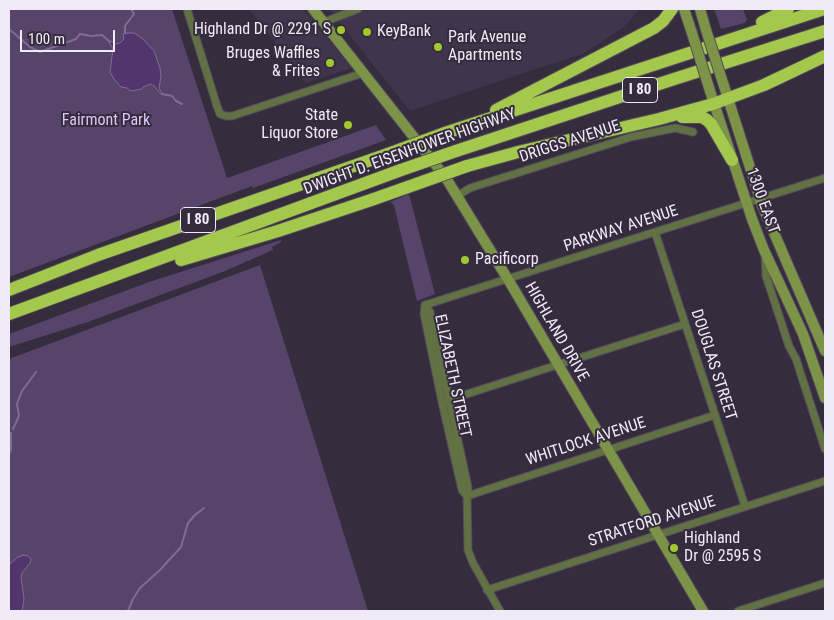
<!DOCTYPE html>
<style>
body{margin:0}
#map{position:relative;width:834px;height:620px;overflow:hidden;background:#352c3e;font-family:"Roboto Condensed",sans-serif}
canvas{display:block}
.frame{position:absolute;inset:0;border:10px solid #f0eaf6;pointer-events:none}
.scale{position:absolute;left:20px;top:30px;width:95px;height:22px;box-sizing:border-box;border:2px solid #f0eaf6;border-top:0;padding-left:6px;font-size:15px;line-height:18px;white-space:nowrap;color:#f0eaf6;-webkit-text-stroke:4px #352c3e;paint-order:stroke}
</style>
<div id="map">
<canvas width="834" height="620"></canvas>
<div class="frame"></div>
<div class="scale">100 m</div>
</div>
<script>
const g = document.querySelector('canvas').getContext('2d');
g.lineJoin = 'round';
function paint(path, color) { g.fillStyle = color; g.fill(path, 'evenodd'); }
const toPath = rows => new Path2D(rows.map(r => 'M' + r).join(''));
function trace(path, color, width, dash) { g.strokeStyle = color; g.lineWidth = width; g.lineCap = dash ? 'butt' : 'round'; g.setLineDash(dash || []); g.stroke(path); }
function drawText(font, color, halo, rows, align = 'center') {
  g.font = font + ' "Roboto Condensed",sans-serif'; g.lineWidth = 4; g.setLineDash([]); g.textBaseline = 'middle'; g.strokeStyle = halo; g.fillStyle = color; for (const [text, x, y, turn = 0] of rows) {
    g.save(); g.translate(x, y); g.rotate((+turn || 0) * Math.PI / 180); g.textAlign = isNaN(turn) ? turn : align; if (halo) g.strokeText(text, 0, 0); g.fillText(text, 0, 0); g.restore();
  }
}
paint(toPath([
 [249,9,303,9,352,68,306,83],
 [329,9,640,9,624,27,583,54,529,71,410,111]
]), '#41354d');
paint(toPath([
 [9,9,172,9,227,178,376,125,386,140,253,188,252,186,9,277],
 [714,9,743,9,747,19,745,23,721,29],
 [409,194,435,294,417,301,394,205,390,202],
 [281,240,281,242,272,247,273,250,225,271,88,322,9,347,9,334,149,282],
 [260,265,368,611,9,611,9,359]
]), '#57446a');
const water = toPath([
 [128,33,134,33,142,38,154,51,160,68,161,76,159,88,162,93,162,95,154,86,151,84,143,87,142,89,131,91,127,88,121,87,114,79,110,72,113,49,109,42,111,41,115,44,120,43,124,39,123,34,128,33],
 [24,555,28,556,31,559,30,563,22,573,21,578,24,599,22,611,9,611,9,565,18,557,24,555]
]);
paint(water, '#52356c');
trace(water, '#816b95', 1);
trace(toPath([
 [9,29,30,47,40,52,76,39,80,34,91,36,102,35,110,42],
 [125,33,125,26,134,14,131,9],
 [162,94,172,96,176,101,182,104],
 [13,429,19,416,17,404,22,391,36,372],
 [9,454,11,450,11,433],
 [128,611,133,599,140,588,160,570,181,547,188,523,195,515,204,508]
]), '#816b95', 2);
const street = toPath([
 [187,9,217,106,220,114,226,116,232,116,363,73],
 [324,22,358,9],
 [457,196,470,188,631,137,675,128,693,132],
 [655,232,745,506],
 [765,255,766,276,789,346,796,359,825,449],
 [425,305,825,178],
 [425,305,430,312,468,487,467,496,468,550,473,563,500,611],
 [425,305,424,314,442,402,462,490,467,496],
 [442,402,685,324],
 [467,496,715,415],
 [487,590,825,481],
 [738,611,825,583]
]);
const secondary = toPath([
 [313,9,446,178,512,286,703,611],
 [684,9,692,33],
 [700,9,706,30],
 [724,86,762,205,825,351],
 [710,91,752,219,764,250,803,334,825,398]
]);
const highway = toPath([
 [762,22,788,9],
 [496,110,654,28,663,21,672,9],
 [682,117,702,117,707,120,711,124,732,160],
 [445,133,824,9],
 [456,151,671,80,825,31],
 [467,166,518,152,659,119,713,104,764,85,825,56],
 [181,260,278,231,374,199],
 [9,290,98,255,388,154],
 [9,314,401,170]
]);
trace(street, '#534a5b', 9);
trace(secondary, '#534a5b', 12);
trace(highway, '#534a5b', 14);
trace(street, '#617143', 7);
trace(secondary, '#7d9448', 10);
trace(highway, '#a4c84c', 12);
const secondaryBridge = toPath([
 [706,30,724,86],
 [692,33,710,91]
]);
const highwayBridge = toPath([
 [388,154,445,133],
 [401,170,456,151],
 [374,199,467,166]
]);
trace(secondaryBridge, '#534a5b', 12, []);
trace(highwayBridge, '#534a5b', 14, []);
trace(secondaryBridge, '#7d9448', 10);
trace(highwayBridge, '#a4c84c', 12);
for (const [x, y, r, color] of [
 [341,30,5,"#a0c92b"],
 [367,32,5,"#a0c92b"],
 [438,47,5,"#a0c92b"],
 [330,63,5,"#a0c92b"],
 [348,125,5,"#a0c92b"],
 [465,260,5,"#a0c92b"],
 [674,548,5,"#a0c92b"]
]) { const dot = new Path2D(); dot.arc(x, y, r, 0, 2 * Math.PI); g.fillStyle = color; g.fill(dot); trace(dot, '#352c3e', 2); }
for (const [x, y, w] of [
 [640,90,35],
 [198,220,35]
]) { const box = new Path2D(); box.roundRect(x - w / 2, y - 12.5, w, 25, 4); g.fillStyle = '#352c3e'; g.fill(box); trace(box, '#f0eaf6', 1); }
drawText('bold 15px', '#f0eaf6', null, [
 ["I 80",640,90],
 ["I 80",198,220]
]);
drawText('16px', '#f0eaf6', '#352c3e', [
 ["Highland Dr @ 2291 S",331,30,"right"],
 ["KeyBank",377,32],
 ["Park Avenue",448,38],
 ["Apartments",448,56],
 ["Bruges Waffles",320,54,"right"],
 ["& Frites",320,72,"right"],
 ["State",338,116,"right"],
 ["Liquor Store",338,134,"right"],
 ["Pacificorp",475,260],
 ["Highland",684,539],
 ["Dr @ 2595 S",684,557]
], 'left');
drawText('16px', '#dec5f9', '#352c3e', [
 ["Fairmont Park",106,121]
]);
drawText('16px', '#f0eaf6', '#352c3e', [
 ["DRIGGS AVENUE",570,142,-18],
 ["DWIGHT D. EISENHOWER HIGHWAY",410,152,-20],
 ["1300 EAST",762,201,70],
 ["PARKWAY AVENUE",621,229,-18],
 ["HIGHLAND DRIVE",556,332,60],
 ["DOUGLAS STREET",713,365,72],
 ["ELIZABETH STREET",452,376,78],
 ["WHITLOCK AVENUE",586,442,-18],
 ["STRATFORD AVENUE",652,522,-18]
]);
</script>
